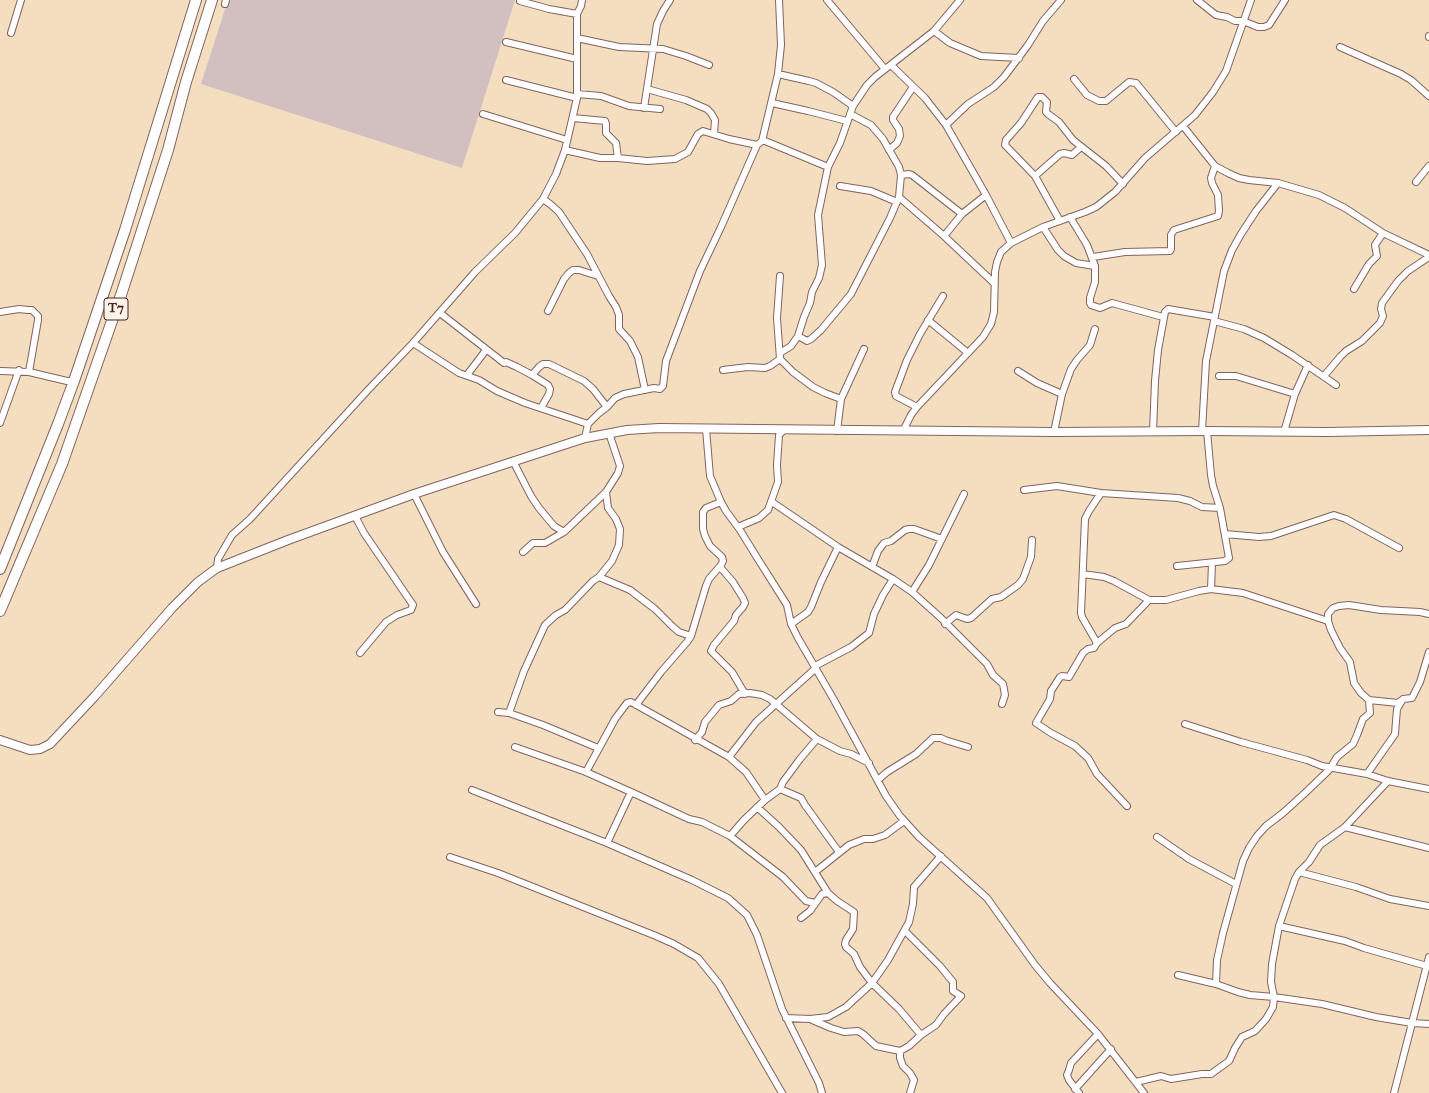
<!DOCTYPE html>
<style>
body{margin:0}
canvas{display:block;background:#f3dec0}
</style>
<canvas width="1429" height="1093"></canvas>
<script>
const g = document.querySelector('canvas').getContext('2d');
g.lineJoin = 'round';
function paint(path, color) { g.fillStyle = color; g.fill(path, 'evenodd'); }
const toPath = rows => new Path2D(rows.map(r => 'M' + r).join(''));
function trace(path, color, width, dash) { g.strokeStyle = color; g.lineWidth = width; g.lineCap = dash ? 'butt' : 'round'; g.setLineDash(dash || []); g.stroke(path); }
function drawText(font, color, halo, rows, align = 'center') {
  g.font = font + ' "IM FELL Great Primer",serif'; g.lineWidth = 3; g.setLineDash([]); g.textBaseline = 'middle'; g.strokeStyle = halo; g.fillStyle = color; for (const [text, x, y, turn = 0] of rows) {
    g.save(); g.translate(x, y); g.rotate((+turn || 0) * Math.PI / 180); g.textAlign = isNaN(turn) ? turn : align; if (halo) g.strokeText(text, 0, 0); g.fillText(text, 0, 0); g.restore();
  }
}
paint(toPath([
 [228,0,515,0,462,168,201,84]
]), '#d2bfc0');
const minor = toPath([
 [827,0,885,69],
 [1197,0,1216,15,1227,17,1235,21,1243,21,1258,27,1264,27,1269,25,1285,0],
 [520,1,549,9,577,14],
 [225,4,226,0],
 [934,31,950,43,981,56,1019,58],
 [11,33,21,0],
 [1429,36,1429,37],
 [577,38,619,47,663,49,686,56,709,65],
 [506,42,577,59],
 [1340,47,1401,74,1411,80,1429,96],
 [891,65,925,98,946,125,986,195,1011,243],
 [778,74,809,81,816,83,833,92,853,106],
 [1074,79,1087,95,1099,101,1106,101,1129,82,1136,83,1176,132],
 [506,80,577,98],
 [647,89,686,100,707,109,711,113,715,120,714,134],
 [577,94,601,96,629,106,660,109],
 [772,103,808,111,847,121],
 [644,108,657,24,663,11,670,0],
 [483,114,567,140],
 [573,118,605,121,606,124,606,133,616,143,618,158],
 [946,125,968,104,994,87,1004,77,1028,45,1043,21,1061,0],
 [1183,126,1215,166,1228,173,1239,178,1249,180,1278,183,1319,195,1345,208,1383,233,1429,255],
 [762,141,778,74,781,45,779,0],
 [565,150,600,158,618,158,647,161,675,159,688,152,698,134,703,131,729,139,757,145],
 [889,150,897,143,900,136,899,129,893,120,893,117,913,87],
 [901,175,909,174,912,175,962,214],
 [1035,176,1060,154,1064,153,1072,155,1081,147],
 [1416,182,1429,166],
 [840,186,871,191,897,202],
 [899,197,944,236,994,283],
 [543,199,550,204,559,212,587,254,609,296,616,307,619,315,619,329,630,341,638,357,645,390],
 [1070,217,1087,245,1095,266,1095,282,1090,298,1090,303,1091,305,1100,308,1112,303,1163,317],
 [1060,221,1035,176,1005,145,1006,140,1021,123,1038,97,1042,97,1047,102,1046,112,1048,114,1059,122,1073,140,1106,166,1123,184],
 [1043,227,1058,250,1064,256,1076,263,1095,266],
 [944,236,962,214,986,195],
 [1093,257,1125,252,1170,251,1171,249,1171,235,1174,230,1218,216,1219,211,1218,195,1212,183,1211,178,1215,166],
 [780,276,777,318,780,359,793,372,813,387,825,393,841,399],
 [1354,289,1369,264,1377,256,1375,245,1383,233],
 [548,311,564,279,569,273,573,270,579,270,598,276],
 [0,312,19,309,28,310,32,310,38,316,38,320,29,372],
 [440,313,504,363,506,362,517,367,532,375,548,385,550,389,549,394,541,408],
 [928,320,968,353],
 [1214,321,1244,329,1264,338,1292,355,1336,385],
 [798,336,807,341,811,339,821,330,851,294,890,218,899,197,901,175,899,167,883,139,871,125,850,114],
 [413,343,459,373,479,380,497,391,525,403,588,424],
 [780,353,791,346,798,336,804,317,810,303,812,292,819,278,822,265,818,215,828,167,840,143,853,106,867,85,875,77,934,31,960,0],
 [723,370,748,367,765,368,770,366,780,359],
 [0,371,29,372,67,381,74,381],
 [1018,371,1037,383,1062,394],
 [467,375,486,350],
 [532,375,539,367,543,364,549,364,584,381,593,389,607,407],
 [1219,376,1236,376,1295,394],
 [1324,376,1340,357,1346,351,1362,341,1380,323,1383,316,1381,309,1382,303,1398,281,1408,271,1429,257],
 [917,407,896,396,895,392,907,360,920,334,943,296],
 [0,423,19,370],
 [706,429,710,476,721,502,726,511,740,530,756,556,787,605,791,624,798,638,834,700,886,796,900,816,919,837,987,898,1035,965,1050,983,1098,1034,1144,1093],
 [837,431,841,399,864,349],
 [903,431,911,415,917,407,983,337,991,324,994,312,995,272,997,262,1001,252,1011,243,1043,227,1085,212,1096,207,1115,192,1145,158,1195,115,1213,92,1226,71,1251,0],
 [1202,431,1206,361,1224,271,1232,250,1241,234,1256,211,1278,183],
 [1054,432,1062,394,1071,369,1077,360,1090,345,1095,329],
 [1153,432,1155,381,1158,350,1165,312,1168,309,1215,317],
 [1284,432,1295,394,1308,365],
 [585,438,588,424,599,413,607,407,615,398,624,394,654,388,660,389,663,386,666,361,700,271,721,227,757,145,762,141,765,141,828,167],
 [513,461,531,496,539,508,554,526,564,532],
 [1024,490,1057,486,1101,493],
 [414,494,443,552,476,604],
 [772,502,838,547,893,579,912,592,941,618,987,664,993,675,1003,684,1005,695,1002,704],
 [355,516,364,533,413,605,411,610,397,615,386,622,360,653],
 [738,527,759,518,768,510,778,482,777,465,779,435,784,430],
 [1225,534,1259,537,1271,536,1334,515,1346,519,1399,548],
 [523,552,533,543,545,543,564,532,606,492,618,473,620,466,609,433],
 [1177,566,1225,561,1229,558,1220,508,1213,486,1211,475,1207,431],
 [720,567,733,582,743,598,745,603,743,607,736,615,734,621,714,645,711,651,732,672,745,694],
 [872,567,878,551,884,543,891,541,905,530,909,529,914,529,942,539],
 [217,568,218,559,232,535,250,519,368,390,413,343,475,272,515,233,543,199,556,174,565,150,577,98,577,14,581,6,582,0],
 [1083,574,1104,577,1114,581,1149,600,1166,600,1199,591,1211,589,1243,593,1328,621],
 [599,577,630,590,655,609,673,627,679,632,691,636],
 [1211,589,1212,563],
 [912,592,929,565,964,494],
 [791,624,808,612,811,607,821,582,838,547],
 [945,624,956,615,967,619,971,618,992,599,1001,597,1018,585,1023,579,1031,557,1032,540],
 [1097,643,1082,617,1081,613,1085,519,1089,511,1101,493,1178,498,1190,501,1202,507,1220,508],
 [815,666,851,647,869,633,874,614,883,595,893,579],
 [1369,700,1398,703,1402,700],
 [636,705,661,672,687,642,691,636,706,586,709,579,721,565,723,561,722,557,710,546,705,536,703,529,703,512,706,508,721,502],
 [498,712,509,713,543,725,598,748],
 [509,713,524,671,545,625,556,615,565,610,593,581,599,577,612,561,619,545,620,529,616,519,608,508,606,492],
 [1185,724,1241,742,1307,760,1322,766,1367,774,1388,781,1429,789],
 [695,740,702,732,705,722,719,705,731,701,739,694,750,693,762,695,770,699,817,739,840,751,851,754,869,763],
 [515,747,586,772,631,792,607,843],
 [729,757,756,722,816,668],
 [586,772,615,719,627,703,631,702,729,757,746,772,765,800],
 [1367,774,1395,734,1397,709,1403,699,1412,698,1420,682,1429,652],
 [878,780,887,772,916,754,933,738,941,738,945,740,968,747],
 [780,789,801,798,805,805,839,852],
 [472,790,607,843,692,880,728,898,747,915,757,935,782,1009,819,1083,822,1093],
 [631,792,689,819,702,822,730,836,783,877,806,901,815,903],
 [1127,806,1097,774,1088,758,1075,746,1051,733,1036,723,1050,699,1051,691,1060,677,1062,676,1069,677,1083,653,1088,649,1094,648,1097,643,1115,628,1126,624,1149,600],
 [757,807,779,827,801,850,828,893,837,901,854,912,853,929,846,940,845,944,846,947,854,954,860,967,872,983,899,1009,921,1035],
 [1345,827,1429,848],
 [730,836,744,820,765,800,780,789,783,782,800,759,817,739],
 [1157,837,1189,859,1236,884],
 [450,857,498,873,656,936,674,944,698,958,719,984,782,1093],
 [815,872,849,845,864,839,873,839,885,835,904,821],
 [1299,872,1356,887,1390,899,1429,906],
 [801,918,810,911,822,894,828,893],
 [1279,926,1345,941,1364,948,1427,966],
 [1178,975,1216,984,1238,992,1250,995,1274,997,1322,1004,1376,1017,1412,1023,1429,1024],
 [1216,984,1217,960,1223,933,1243,861,1249,848,1257,836,1266,826,1283,813,1305,793,1329,770,1337,757,1353,744,1357,735,1363,719,1370,713,1369,700,1361,693,1354,683,1350,662,1340,648,1331,630,1328,621,1328,614,1333,608,1339,606,1349,605,1381,610,1420,612,1429,614],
 [786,1018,810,1019,828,1017,846,1007,872,983,888,960,909,922,913,904,914,887,941,856],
 [810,1019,831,1028,844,1032,858,1031,863,1034,876,1046,900,1051,909,1046,921,1035,936,1025,944,1014,961,996,953,991,953,982,940,966,905,931],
 [900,1051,900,1058,903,1066,910,1073,914,1080,910,1093],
 [1136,1082,1161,1076,1171,1079,1202,1074,1211,1074,1229,1061,1235,1048,1242,1037,1255,1031,1266,1019,1273,1007,1274,997,1271,982,1272,964,1279,926,1295,879,1299,872,1309,862,1320,845,1345,827,1388,781],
 [1075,1089,1111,1049],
 [1079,1093,1069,1080,1067,1075,1069,1070,1071,1063,1098,1034],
 [1394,1093,1429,957]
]);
const major = toPath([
 [0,740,30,750,40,749,50,744,95,696,172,608,198,582,217,568,288,540,414,494,585,438,627,430,659,428,1054,432,1207,431,1328,432,1429,430]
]);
const highway = toPath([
 [0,569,58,424,74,381,125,230,196,0],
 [0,611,62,464,121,295,168,150,186,82,212,0]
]);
trace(minor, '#85625f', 8);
trace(major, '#85625f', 10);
trace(highway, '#85625f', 12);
trace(minor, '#fff', 6);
trace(major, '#fff', 8);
trace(highway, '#fff', 10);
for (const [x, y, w] of [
 [116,309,24]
]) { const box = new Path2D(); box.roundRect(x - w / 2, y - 11, w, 22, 3); g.fillStyle = '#fcf5e5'; g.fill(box); trace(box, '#4a1f2b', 1); }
drawText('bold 13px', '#4a1f2b', null, [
 ["T7",116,309]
]);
</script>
